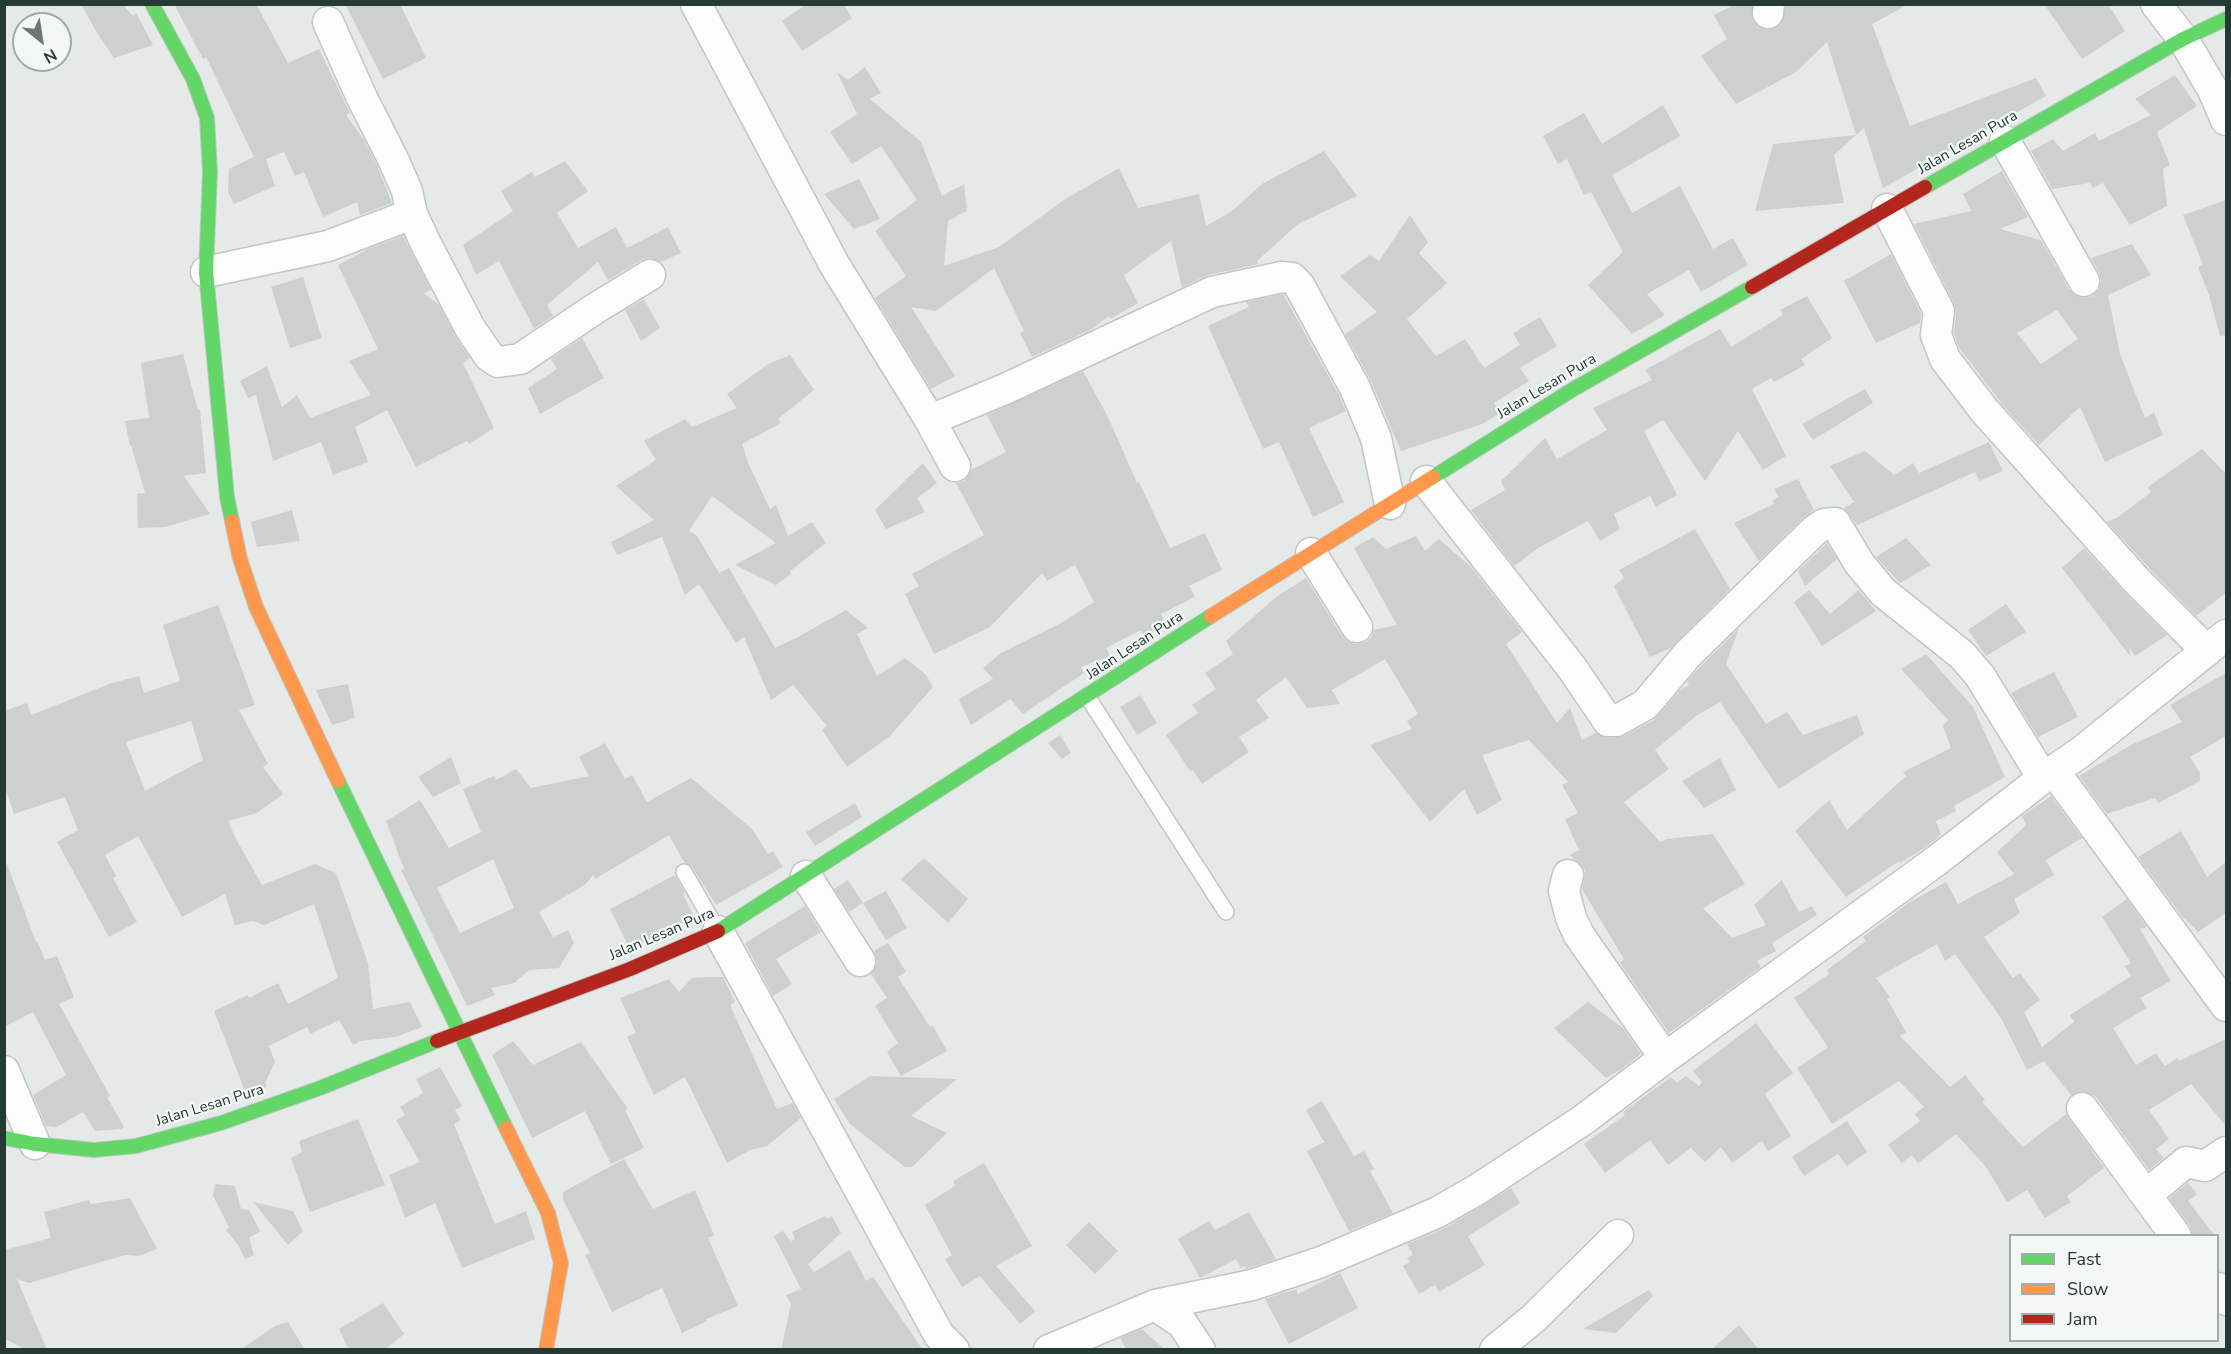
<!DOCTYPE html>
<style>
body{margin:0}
#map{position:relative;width:2231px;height:1354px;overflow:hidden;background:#e5e9e7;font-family:"Nunito Sans",sans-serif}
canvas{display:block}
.frame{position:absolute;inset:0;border:6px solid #253a34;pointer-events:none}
.legend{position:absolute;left:2009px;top:1234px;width:210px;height:108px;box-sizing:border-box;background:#f3f8f6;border:2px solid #a1aca8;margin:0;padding:8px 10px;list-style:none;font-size:18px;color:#253a34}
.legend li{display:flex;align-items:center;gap:12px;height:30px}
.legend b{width:30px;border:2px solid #a1aca8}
.north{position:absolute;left:12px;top:12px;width:60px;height:60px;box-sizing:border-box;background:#f3f8f6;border:2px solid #a1aca8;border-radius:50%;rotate:150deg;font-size:16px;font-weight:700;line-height:24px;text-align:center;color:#253a34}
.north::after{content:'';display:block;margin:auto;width:21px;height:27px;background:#687773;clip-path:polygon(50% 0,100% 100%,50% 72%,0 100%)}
</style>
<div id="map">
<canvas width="2231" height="1354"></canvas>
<div class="frame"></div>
<ul class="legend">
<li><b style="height:8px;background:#63d668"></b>Fast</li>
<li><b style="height:8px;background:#ff974d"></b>Slow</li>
<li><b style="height:8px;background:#b3261e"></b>Jam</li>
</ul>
<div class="north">N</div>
</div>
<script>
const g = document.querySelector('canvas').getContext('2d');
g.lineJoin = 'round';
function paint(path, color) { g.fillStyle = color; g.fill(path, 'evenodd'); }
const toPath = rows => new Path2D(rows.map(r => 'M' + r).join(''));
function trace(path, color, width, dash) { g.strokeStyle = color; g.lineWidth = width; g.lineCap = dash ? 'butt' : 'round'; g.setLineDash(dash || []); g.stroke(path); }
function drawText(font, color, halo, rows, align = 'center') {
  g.font = font + ' "Nunito Sans",sans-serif'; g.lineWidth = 4.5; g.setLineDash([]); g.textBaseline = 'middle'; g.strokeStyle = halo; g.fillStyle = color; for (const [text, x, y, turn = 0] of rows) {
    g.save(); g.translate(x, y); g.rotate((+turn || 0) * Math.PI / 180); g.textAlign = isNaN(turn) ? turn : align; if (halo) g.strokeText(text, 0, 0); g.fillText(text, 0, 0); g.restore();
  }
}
paint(toPath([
 [81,4,122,4,133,16,136,13,153,45,114,58,97,33],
 [174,4,256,4,288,63,319,49,350,113,346,115,364,140,377,165,392,203,360,215,357,202,323,217,304,172,295,176,284,152,266,159,275,186,234,204,228,192,229,169,254,157,206,57,203,59],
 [345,4,400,4,426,58,383,79],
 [807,4,843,4,852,18,802,51,782,21],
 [1736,4,1752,4,1753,20,1758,27,1767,30,1775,28,1781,24,1786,4,1909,4,1872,24,1910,126,2036,78,2046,96,1883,188,1864,128,1856,135,1827,42,1796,72,1736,104,1701,56,1727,39,1714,15],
 [2044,4,2108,4,2125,31,2082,59],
 [865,67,881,93,870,99,921,142,942,196,964,184,967,211,948,221,944,266,999,247,1064,200,1119,168,1138,208,1199,194,1206,226,1231,212,1262,184,1324,151,1357,196,1298,224,1257,261,1258,264,1208,275,1182,287,1171,241,1124,275,1138,303,1110,319,1109,316,1090,330,1032,357,1020,333,1024,331,994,268,936,311,911,307,955,376,931,389,875,298,906,276,875,231,917,200,881,146,852,164,830,132,857,114,837,72,848,80],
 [2175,75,2197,106,2157,132,2170,165,2163,169,2167,206,2130,225,2103,183,2093,188,2090,183,2052,189,2031,151,2053,139,2063,151,2095,133,2099,141,2151,115,2135,99],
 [1663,105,1680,136,1612,175,1632,213,1680,186,1713,249,1733,238,1748,265,1701,292,1689,270,1647,294,1665,315,1632,334,1588,285,1623,252,1591,192,1584,195,1567,159,1558,164,1543,136,1584,113,1602,144],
 [1856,135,1834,155,1844,203,1755,211,1773,144],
 [565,161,588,191,557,213,578,248,616,227,627,248,668,227,681,253,661,262,650,258,642,260,608,280,598,262,547,305,553,316,535,328,533,327,499,261,476,275,463,245,513,211,501,191,532,172,535,177],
 [2002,171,2028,217,2000,229,2041,240,2069,289,2075,295,2084,298,2093,296,2099,289,2101,281,2099,273,2091,258,2132,244,2151,275,2108,295,2120,354,2145,418,2154,412,2163,435,2105,462,2080,407,2039,445,2005,408,1958,346,1954,333,1956,313,1954,303,1914,224,1971,211,1963,194],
 [2057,310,2078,339,2041,364,2017,333],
 [859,179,880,219,854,229,824,194],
 [2226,200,2226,335,2220,336,2209,295,2198,267,2203,265,2183,215],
 [1410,215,1428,242,1419,253,1447,283,1407,319,1436,356,1465,339,1484,368,1520,345,1513,333,1540,317,1557,346,1520,368,1529,381,1494,403,1500,413,1482,424,1401,451,1371,381,1345,334,1377,312,1340,276,1370,255,1379,261],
 [403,236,431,290,424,293,439,305,455,336,470,358,463,363,494,428,469,444,467,441,416,467,387,410,355,427,368,462,333,475,321,442,273,461,256,395,248,398,240,381,267,366,282,407,297,395,310,418,371,395,349,361,378,349,338,265,370,248],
 [1891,254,1921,314,1920,323,1876,343,1844,281],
 [303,277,322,338,290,348,271,287],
 [1283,294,1339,395,1346,411,1309,428,1344,502,1313,517,1279,442,1263,449,1208,326,1249,307,1246,302],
 [1807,296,1832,338,1801,359,1805,365,1774,382,1771,378,1752,389,1786,456,1763,470,1738,431,1705,481,1663,420,1644,431,1677,495,1656,507,1650,496,1614,514,1620,529,1600,541,1588,521,1538,548,1514,566,1471,510,1505,490,1501,481,1545,438,1557,459,1607,430,1593,408,1652,380,1645,370,1720,329,1731,347,1783,315,1780,310],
 [644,299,660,328,641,341,625,310],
 [582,338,604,378,540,414,528,388,557,369,551,359],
 [183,354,198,410,200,410,206,473,184,476,210,514,165,527,138,528,137,494,145,493,131,445,130,446,125,421,149,418,141,363],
 [790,355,814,390,778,419,781,423,742,444,749,465,770,509,776,505,788,536,812,522,826,543,790,571,791,574,776,585,735,565,776,543,712,496,689,531,697,536,719,573,729,568,775,648,798,637,846,610,868,628,857,634,877,676,905,658,926,675,933,687,890,736,847,767,822,730,827,726,793,685,771,700,744,637,736,643,699,584,685,595,662,537,617,555,611,542,654,520,616,486,656,460,644,441,685,419,692,427,737,408,727,394,768,364],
 [1083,371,1108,417,1137,483,1139,482,1170,548,1205,533,1222,570,1189,586,1195,597,1161,614,1165,623,1143,636,1141,630,1106,648,1110,656,1081,667,1084,673,1023,714,1010,699,971,725,959,699,993,679,983,668,1001,653,1061,623,1094,602,1075,565,1047,581,1042,573,990,627,934,654,905,594,919,586,912,574,984,535,956,483,964,481,971,470,1006,452,987,415],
 [1865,389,1873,403,1813,440,1802,424],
 [1989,442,2003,471,1979,481,1975,472,1857,525,1844,508,1854,502,1830,466,1865,451,1894,475,1913,463,1919,473],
 [2202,449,2226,474,2226,593,2196,616,2150,569,2107,522,2118,517,2151,492,2148,487],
 [923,463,937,483,917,498,925,512,886,529,875,510],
 [1798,479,1814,510,1803,518,1759,561,1734,523,1774,504,1772,501,1779,497,1774,489],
 [292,510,300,541,257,547,251,522],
 [1695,529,1730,589,1671,648,1650,657,1614,586,1624,578,1619,570],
 [1416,536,1425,551,1439,539,1472,568,1522,632,1506,644,1557,723,1570,708,1582,740,1596,733,1608,738,1624,736,1654,720,1681,689,1689,685,1687,681,1701,666,1739,628,1726,664,1766,724,1787,712,1803,735,1857,715,1864,734,1779,789,1720,702,1696,716,1655,750,1669,769,1624,802,1660,842,1667,839,1713,834,1745,884,1703,908,1732,938,1766,925,1754,905,1782,880,1799,912,1812,906,1817,915,1772,943,1776,951,1757,961,1761,967,1669,1033,1620,963,1624,959,1582,889,1585,871,1580,863,1570,855,1579,850,1565,819,1578,813,1562,785,1568,782,1529,740,1482,755,1502,800,1477,815,1464,789,1430,822,1370,745,1412,729,1407,721,1418,714,1385,659,1332,690,1340,704,1307,708,1286,677,1256,700,1269,718,1239,737,1249,752,1202,784,1193,770,1190,771,1166,735,1198,713,1192,705,1216,689,1205,673,1233,654,1226,641,1276,597,1306,578,1342,636,1349,642,1357,644,1366,642,1372,636,1373,630,1397,625,1354,548,1373,537,1386,549],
 [1906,538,1931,565,1900,583,1876,557],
 [1827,543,1837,559,1805,586,1798,571],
 [2084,548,2125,593,2167,635,2135,656,2129,647,2130,656,2062,568],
 [1809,590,1830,614,1859,590,1876,611,1822,646,1794,602],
 [2006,604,2026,632,1986,656,1968,630],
 [218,605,255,705,239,710,268,764,263,767,283,794,257,813,228,821,236,839,262,885,315,864,336,873,368,963,373,1009,410,1002,422,1027,395,1037,360,1041,353,1045,339,1020,310,1034,307,1027,269,1046,275,1062,265,1083,267,1087,246,1094,214,1011,248,995,249,998,278,983,288,1004,338,978,314,904,264,925,253,921,235,925,225,894,182,917,138,836,105,855,116,876,113,878,137,922,109,937,57,842,78,830,65,797,14,814,4,785,4,711,27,703,31,715,112,683,139,676,144,693,180,681,163,625],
 [191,721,203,760,145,791,126,742],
 [1926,654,1973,707,2005,777,1954,806,1956,811,1936,821,1941,835,1926,847,1900,863,1899,861,1846,897,1795,831,1829,800,1847,830,1906,776,1903,772,1951,748,1943,726,1948,720,1901,669],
 [2054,672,2078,717,2038,737,2011,693],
 [2226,673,2226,736,2190,757,2200,773,2200,781,2158,803,2155,798,2107,814,2079,776,2136,742,2136,743,2182,722,2170,705],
 [348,684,355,718,332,725,316,690],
 [1140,695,1157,723,1137,735,1120,707],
 [1060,735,1071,753,1062,759,1048,743],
 [605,743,625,779,632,775,647,802,691,778,752,829,768,854,773,851,783,867,716,905,692,867,684,862,669,835,595,879,593,875,586,884,539,912,553,937,568,930,574,943,559,968,529,970,514,983,491,988,495,995,467,1006,401,870,404,869,386,821,420,800,449,848,481,832,463,789,494,776,496,780,516,769,531,788,589,776,579,757],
 [493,859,514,908,460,933,437,888],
 [451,757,461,783,433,797,418,777],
 [1720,758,1736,790,1704,808,1682,781],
 [2051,796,2082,838,2046,860,2054,875,2014,899,2020,913,1984,937,2013,978,2020,973,2040,1000,2024,1012,2042,1047,2074,1022,2070,1015,2131,976,2125,966,2131,963,2102,917,2127,899,2147,927,2140,929,2171,981,2140,998,2147,1008,2113,1028,2136,1065,2156,1053,2165,1066,2177,1058,2179,1061,2226,1039,2226,1126,2191,1084,2149,1110,2169,1139,2156,1149,2164,1158,2149,1170,2096,1097,2089,1093,2081,1091,2071,1095,2044,1061,2027,1070,2001,1018,1955,954,1945,961,1937,944,1876,978,1890,997,1887,999,1906,1032,1900,1036,1950,1087,1965,1075,1985,1100,1982,1102,2023,1147,2066,1114,2104,1168,2067,1196,2071,1202,2045,1218,2027,1190,2007,1202,1986,1167,1956,1134,1918,1163,1912,1155,1902,1163,1888,1145,1920,1121,1915,1114,1924,1107,1899,1081,1832,1124,1797,1068,1828,1047,1794,998,1829,974,1827,970,1866,941,1863,937,1910,902,1946,882,1958,904,2014,874,1997,852,2026,825,2022,816],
 [855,803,862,817,815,846,806,832],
 [2181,831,2207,877,2226,862,2226,913,2198,932,2181,915,2138,857],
 [924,858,968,899,948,923,901,879],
 [4,864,7,864,36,942,37,941,45,960,57,956,74,997,59,1004,110,1096,107,1097,124,1127,121,1129,95,1131,83,1112,57,1127,46,1126,33,1095,66,1075,33,1012,4,1027],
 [675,875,685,893,683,894,694,917,630,949,610,909],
 [848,880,863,903,849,912,834,889],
 [886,891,907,928,886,940,863,903],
 [805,906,821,932,776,959,792,984,773,996,745,943],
 [888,943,906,972,898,977,930,1027,933,1026,947,1051,901,1076,887,1052,898,1043,875,1006,887,998,871,974,875,968,877,961,874,951],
 [710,977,723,977,735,1002,730,1005,777,1109,793,1103,801,1118,767,1146,750,1150,727,1163,685,1077,654,1095,627,1037,636,1033,620,998,669,979,679,992,692,978],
 [1588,1002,1624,1029,1641,1054,1622,1069,1606,1078,1554,1028],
 [1756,1023,1793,1073,1765,1094,1791,1136,1768,1151,1762,1141,1732,1163,1721,1147,1705,1162,1691,1148,1668,1165,1650,1140,1605,1173,1584,1144,1625,1115,1623,1112,1671,1077,1677,1083,1686,1076,1699,1086,1702,1082,1693,1071],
 [513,1041,533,1065,581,1042,628,1109,625,1110,644,1148,611,1164,585,1111,532,1138,492,1055],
 [440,1067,462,1106,455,1110,461,1120,454,1124,495,1224,526,1211,535,1239,462,1268,435,1203,405,1218,389,1175,420,1162,396,1120,405,1115,400,1107,423,1093,416,1079],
 [870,1076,957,1079,911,1116,947,1133,912,1167,905,1167,850,1124,834,1099],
 [1322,1101,1354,1156,1364,1151,1374,1169,1370,1171,1393,1213,1349,1231,1307,1151,1324,1142,1306,1110],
 [358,1119,385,1185,310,1212,291,1158,302,1152,299,1141],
 [1847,1121,1867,1152,1847,1166,1838,1154,1804,1176,1792,1157],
 [624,1159,653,1209,695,1190,714,1235,708,1238,738,1306,706,1319,707,1321,682,1333,662,1288,612,1312,585,1255,590,1253,563,1200,563,1192],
 [984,1163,1032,1246,996,1266,1035,1311,1020,1324,980,1276,962,1287,945,1259,952,1255,925,1205,955,1186,953,1181],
 [2188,1183,2197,1194,2188,1201,2215,1236,2193,1236,2190,1226,2169,1198],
 [215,1184,235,1186,241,1209,249,1210,260,1231,249,1238,254,1255,245,1259,238,1245,226,1230,229,1227,213,1196],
 [1511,1188,1520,1203,1468,1236,1485,1265,1439,1292,1435,1285,1419,1294,1403,1266,1410,1262,1407,1258,1413,1255,1407,1244,1445,1228],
 [130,1198,157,1249,138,1256,125,1255,29,1283,17,1279,47,1350,26,1350,4,1338,4,1250,51,1238,44,1212,89,1200,91,1204],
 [253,1202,293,1211,303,1231,288,1245],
 [1249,1212,1276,1259,1246,1269,1245,1266,1241,1268,1236,1259,1200,1278,1178,1239,1209,1221,1215,1230],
 [825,1216,827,1219,832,1216,841,1233,808,1264,814,1272,850,1250,866,1281,873,1277,923,1350,781,1350,791,1304,786,1295,801,1289,774,1236,783,1231,791,1241,795,1239,792,1232],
 [1089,1222,1118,1251,1095,1274,1066,1245],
 [1340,1273,1358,1308,1289,1344,1265,1299,1296,1289,1298,1294],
 [1649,1290,1653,1296,1616,1333,1583,1329],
 [383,1303,404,1334,384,1350,349,1350,339,1329],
 [288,1322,305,1350,240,1350,275,1326],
 [1739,1325,1759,1350,1711,1350],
 [1142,1329,1165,1350,1127,1350,1120,1338]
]), '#ccd1cf');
const lane = toPath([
 [1087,696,1226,912],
 [684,872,718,931]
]);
const street = toPath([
 [696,4,834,264,930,420],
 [2156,4,2183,39,2213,90,2226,120],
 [1768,13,1769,4],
 [328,22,362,98,393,159,407,191,412,214,426,244,470,328,489,356,498,362,520,359,596,308,650,275],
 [2005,141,2084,281],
 [1887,209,1939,311,1936,335,1945,359,1984,410,2137,581,2207,651],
 [206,272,328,246,412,214],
 [955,466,930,420,1005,389,1212,292,1282,277,1292,278,1299,285,1355,388,1376,438,1390,504],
 [1426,481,1572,668,1608,721,1616,721,1645,705,1688,654,1815,530,1824,524,1835,523,1859,563,1883,592,1962,655,1980,676,2043,778],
 [1311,553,1357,627],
 [2054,771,2226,1006],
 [1568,875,1564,891,1571,918,1579,935,1665,1058],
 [806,876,860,961],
 [718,931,939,1335,954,1350],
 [4,1071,35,1144],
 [2082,1108,2176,1236],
 [2146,1195,2186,1162,2205,1166,2226,1152],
 [2218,1288,2226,1300],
 [1155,1305,1252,1285,1321,1262,1436,1213,1478,1189,1583,1120,1665,1058,1936,861,2043,778,2081,752,2226,635],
 [1049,1350,1155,1305,1182,1323,1200,1350],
 [1495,1350,1534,1318,1618,1235]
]);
const fast = toPath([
 [152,4,193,79,207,118,210,172,206,272,227,497,232,521],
 [1925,187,2183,39,2226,19],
 [1433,477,1572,390,1752,287],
 [338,781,506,1128],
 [718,931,1211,616],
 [4,1138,35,1144,94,1150,136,1146,221,1123,320,1088,437,1041]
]);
const slow = toPath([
 [232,521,240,559,256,607,338,781],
 [1211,616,1433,477],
 [506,1128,548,1213,561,1263,546,1350]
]);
const jam = toPath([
 [1752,287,1925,187],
 [437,1041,630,969,718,931]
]);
trace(lane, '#c2c6c4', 18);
trace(street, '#c2c6c4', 33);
trace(fast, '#c1c7c4', 16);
trace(slow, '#c1c7c4', 16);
trace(jam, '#c1c7c4', 16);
trace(lane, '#fbfcfb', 15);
trace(street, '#fbfcfb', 30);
trace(fast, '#63d668', 14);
trace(slow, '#ff974d', 14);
trace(jam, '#b3261e', 14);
drawText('15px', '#253a34', '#f3f8f6', [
 ["Jalan Lesan Pura",1968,143,-30],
 ["Jalan Lesan Pura",1547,387,-31],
 ["Jalan Lesan Pura",1135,646,-33],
 ["Jalan Lesan Pura",662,935,-23],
 ["Jalan Lesan Pura",210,1106,-17]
]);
</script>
